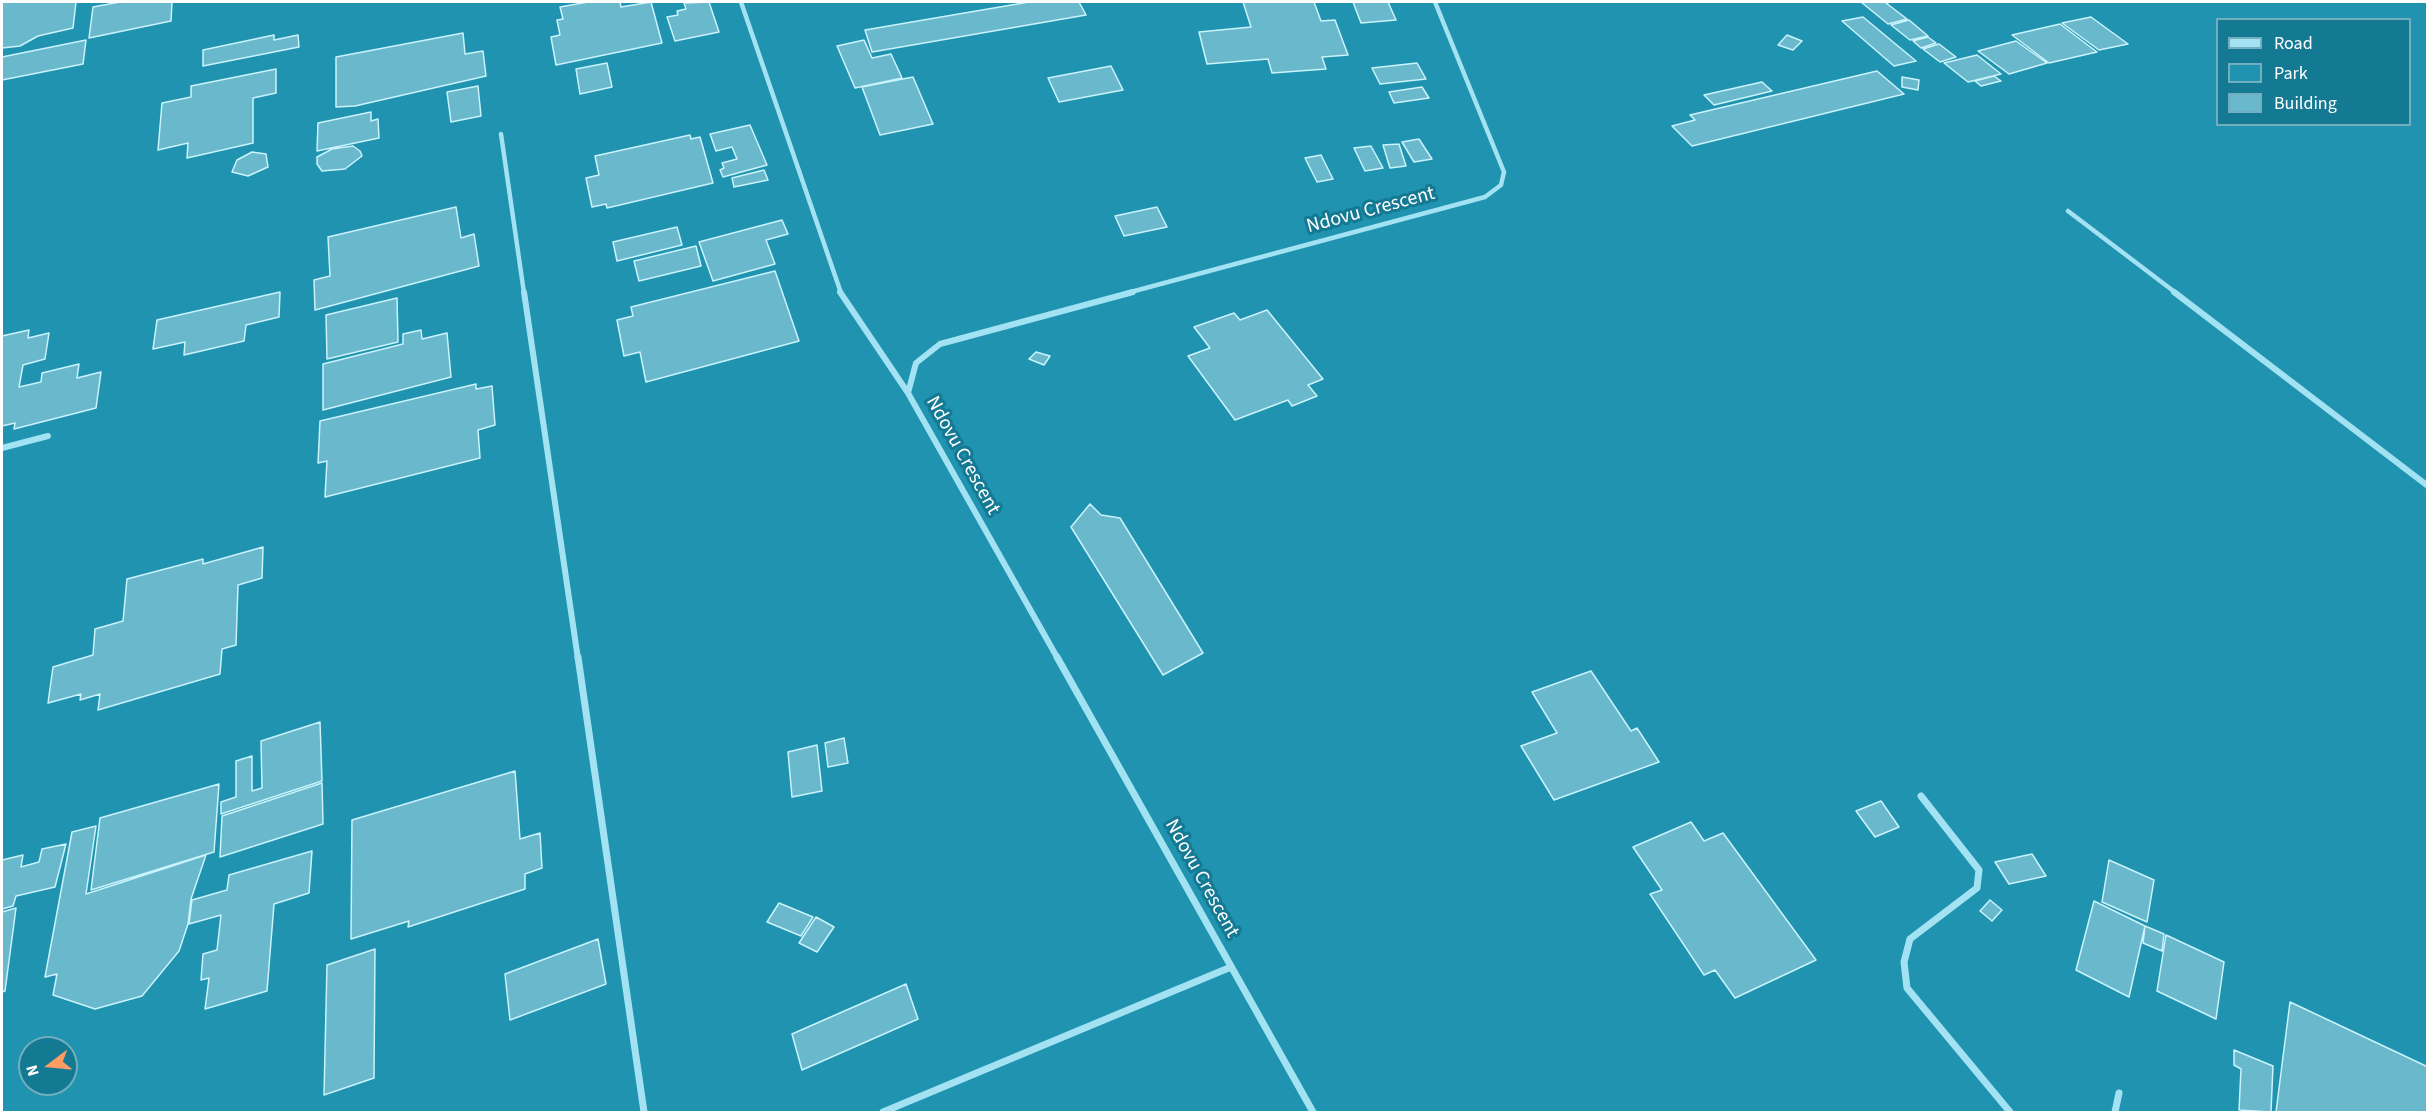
<!DOCTYPE html>
<style>
body{margin:0}
#map{position:relative;width:2429px;height:1114px;overflow:hidden;background:#147993;font-family:"Source Sans 3",sans-serif}
canvas{display:block}
.frame{position:absolute;inset:0;border:3px solid #fff;pointer-events:none}
.legend{position:absolute;left:2216px;top:18px;width:195px;height:108px;box-sizing:border-box;background:#147993;border:2px solid #72afbe;margin:0;padding:8px 10px;list-style:none;font-size:18px;color:#fff}
.legend li{display:flex;align-items:center;gap:12px;height:30px}
.legend b{width:30px;border:2px solid #72afbe}
.north{position:absolute;left:18px;top:1036px;width:60px;height:60px;box-sizing:border-box;background:#147993;border:2px solid #72afbe;border-radius:50%;rotate:254deg;font-size:16px;font-weight:700;line-height:24px;text-align:center;color:#fff}
.north::after{content:'';display:block;margin:auto;width:21px;height:27px;background:#ff9b63;clip-path:polygon(50% 0,100% 100%,50% 72%,0 100%)}
</style>
<div id="map">
<canvas width="2429" height="1114"></canvas>
<div class="frame"></div>
<ul class="legend">
<li><b style="height:8px;background:#a3e2f2"></b>Road</li>
<li><b style="height:16px;background:#1f93af"></b>Park</li>
<li><b style="height:16px;background:#69b8cb"></b>Building</li>
</ul>
<div class="north">N</div>
</div>
<script>
const g = document.querySelector('canvas').getContext('2d');
g.lineJoin = 'round';
function paint(path, color) { g.fillStyle = color; g.fill(path, 'evenodd'); }
const toPath = rows => new Path2D(rows.map(r => 'M' + r).join(''));
function trace(path, color, width, dash) { g.strokeStyle = color; g.lineWidth = width; g.lineCap = dash ? 'butt' : 'round'; g.setLineDash(dash || []); g.stroke(path); }
function drawText(font, color, halo, rows, align = 'center') {
  g.font = font + ' "Source Sans 3",sans-serif'; g.lineWidth = 6; g.setLineDash([]); g.textBaseline = 'middle'; g.strokeStyle = halo; g.fillStyle = color; for (const [text, x, y, turn = 0] of rows) {
    g.save(); g.translate(x, y); g.rotate((+turn || 0) * Math.PI / 180); g.textAlign = isNaN(turn) ? turn : align; if (halo) g.strokeText(text, 0, 0); g.fillText(text, 0, 0); g.restore();
  }
}
paint(toPath([
 [2,2,2427,2,2427,1112,2,1112],
 [2218,20,2410,20,2410,124,2218,124],
 [30,1048,66,1048,66,1084,30,1084]
]), '#1f93af');
const building = toPath([
 [2,2,76,2,73,28,38,36,20,46,2,48,2,2],
 [120,2,172,2,171,21,89,38,93,7,120,2],
 [588,2,620,2,621,7,651,2,662,43,556,65,551,37,560,35,557,20,563,19,560,7,588,2],
 [709,2,719,32,675,41,667,17,678,15,677,11,686,9,684,3,709,2],
 [1029,2,1079,2,1086,15,872,52,865,30,1029,2],
 [1243,2,1314,2,1321,21,1335,20,1348,55,1322,57,1326,69,1272,73,1268,59,1207,64,1199,32,1251,27,1243,2],
 [1353,2,1388,2,1396,20,1361,23,1353,2],
 [1861,2,1891,2,1886,3,1907,19,1888,24,1861,2],
 [1863,17,1916,61,1894,66,1842,21,1863,17],
 [2091,17,2128,44,2099,50,2062,23,2091,17],
 [1909,20,1928,36,1910,40,1891,25,1909,20],
 [2060,24,2097,52,2049,63,2012,35,2060,24],
 [463,33,465,54,483,51,486,76,355,106,336,107,336,57,463,33],
 [274,35,274,40,298,35,299,47,203,66,203,50,274,35],
 [1787,35,1802,41,1793,50,1778,45,1787,35],
 [1928,37,1936,43,1921,48,1913,41,1928,37],
 [86,40,83,64,2,80,2,57,86,40],
 [864,40,872,58,891,54,902,78,855,88,837,46,864,40],
 [2016,41,2047,63,2009,74,1978,51,2016,41],
 [1939,44,1956,57,1940,62,1923,49,1939,44],
 [1977,55,2001,74,1968,82,1944,63,1977,55],
 [607,63,612,87,580,94,576,69,607,63],
 [1417,63,1426,79,1380,84,1372,68,1417,63],
 [1111,66,1123,90,1059,102,1048,78,1111,66],
 [276,69,276,93,253,98,253,143,187,158,188,143,158,150,162,103,191,97,191,86,276,69],
 [1877,71,1904,94,1692,146,1672,126,1695,120,1690,115,1877,71],
 [1994,76,2001,81,1981,86,1975,81,1994,76],
 [913,77,933,124,880,135,862,87,913,77],
 [1902,77,1919,80,1918,90,1902,87,1902,77],
 [1762,82,1772,91,1714,105,1704,95,1762,82],
 [478,86,481,116,451,122,447,92,478,86],
 [1422,87,1429,98,1394,103,1389,92,1422,87],
 [371,112,371,121,378,119,379,138,317,151,318,123,371,112],
 [750,125,767,165,723,177,720,170,724,168,722,163,737,159,732,147,716,151,710,134,750,125],
 [690,135,691,139,700,137,713,183,607,208,606,204,592,207,586,178,599,175,595,156,690,135],
 [1419,139,1432,159,1414,162,1402,142,1419,139],
 [1399,144,1406,166,1390,168,1383,145,1399,144],
 [353,146,360,151,362,156,345,169,322,171,317,164,317,157,332,149,353,146],
 [1371,146,1383,168,1365,171,1354,148,1371,146],
 [252,152,266,154,268,167,248,176,232,172,237,160,252,152],
 [1321,155,1333,179,1317,182,1305,158,1321,155],
 [764,170,768,180,734,187,732,178,764,170],
 [456,207,461,238,474,234,479,266,315,310,314,280,330,276,328,237,456,207],
 [1157,207,1167,227,1124,236,1115,216,1157,207],
 [782,220,788,234,766,240,775,264,713,281,699,242,782,220],
 [677,227,682,245,617,261,613,242,677,227],
 [696,246,701,266,639,281,634,261,696,246],
 [775,271,799,341,646,382,640,352,624,356,617,320,633,316,631,307,775,271],
 [280,292,279,317,246,325,244,341,184,355,185,342,153,349,157,320,280,292],
 [397,298,398,342,327,359,326,315,397,298],
 [1267,310,1323,379,1308,385,1317,396,1292,406,1288,400,1235,420,1188,356,1210,348,1194,327,1234,313,1240,320,1267,310],
 [29,330,28,338,49,333,45,359,23,365,19,387,41,382,42,373,79,364,77,378,101,372,96,408,14,429,15,423,2,426,2,336,29,330],
 [421,330,422,339,447,333,451,377,323,410,323,364,403,344,403,334,421,330],
 [1036,352,1050,356,1044,365,1029,359,1036,352],
 [476,384,476,389,492,386,495,425,478,430,480,458,325,497,327,461,318,463,320,421,476,384],
 [1090,504,1101,515,1120,518,1203,653,1163,675,1071,527,1090,504],
 [263,547,262,578,238,585,236,645,222,649,220,674,98,710,100,694,80,700,81,694,48,703,53,667,93,655,95,629,123,621,127,579,203,559,203,564,263,547],
 [1591,671,1631,731,1637,728,1659,762,1554,800,1521,746,1557,733,1532,692,1591,671],
 [320,722,322,781,221,814,221,802,236,797,236,761,252,756,252,791,262,788,261,741,320,722],
 [844,738,848,763,828,767,825,743,844,738],
 [817,745,822,791,792,797,788,752,817,745],
 [515,771,520,839,540,833,542,868,525,874,525,889,408,927,409,921,351,939,352,820,515,771],
 [322,783,323,824,220,857,222,816,322,783],
 [219,784,214,852,91,890,100,818,219,784],
 [1881,801,1899,827,1875,837,1856,811,1881,801],
 [1691,822,1704,841,1723,833,1816,960,1735,998,1715,970,1704,975,1650,894,1662,890,1633,847,1691,822],
 [96,826,86,894,206,855,191,899,188,924,179,951,142,996,95,1009,53,995,57,974,45,977,72,832,96,826],
 [66,844,55,887,16,896,13,906,2,909,2,860,23,855,21,867,39,862,42,849,66,844],
 [312,851,309,893,274,904,267,991,205,1009,209,978,201,980,203,954,217,950,221,915,189,924,192,900,227,890,229,875,312,851],
 [2032,854,2046,876,2009,884,1995,862,2032,854],
 [2109,860,2154,880,2147,922,2102,902,2109,860],
 [1990,900,2002,910,1992,921,1980,911,1990,900],
 [2094,901,2145,926,2129,997,2076,970,2094,901],
 [779,903,813,917,801,936,767,922,779,903],
 [16,908,5,991,2,992,2,912,16,908],
 [816,917,834,927,817,952,799,943,816,917],
 [2145,926,2164,934,2162,951,2143,943,2145,926],
 [2166,935,2224,962,2216,1019,2157,991,2166,935],
 [598,939,606,984,510,1020,505,974,598,939],
 [375,949,374,1078,324,1095,327,965,375,949],
 [906,984,918,1019,802,1070,792,1034,906,984],
 [2290,1002,2428,1067,2427,1112,2276,1112,2290,1002],
 [2234,1050,2273,1066,2271,1112,2239,1110,2241,1069,2234,1065,2234,1050]
]);
paint(building, '#69b8cb');
trace(building, '#caf3fc', 1.5);
trace(toPath([
 [741,2,841,293],
 [501,134,524,293],
 [2068,211,2176,293],
 [1127,293,1485,197,1501,185,1504,172,1435,2]
]), '#a3e2f2', 4.5);
trace(toPath([
 [524,292,578,659],
 [840,292,908,393],
 [2174,292,2428,486],
 [2,448,48,436],
 [1058,659,908,393,916,363,940,344,1133,292]
]), '#a3e2f2', 6);
trace(toPath([
 [578,657,644,1112],
 [1057,657,1313,1112],
 [1921,796,1979,870,1977,888,1910,939,1904,962,1907,988,2010,1112],
 [883,1112,1231,967],
 [2115,1112,2119,1093]
]), '#a3e2f2', 7);
drawText('20px', '#fff', '#147993', [
 ["Ndovu Crescent",1371,211,-15],
 ["Ndovu Crescent",962,456,61],
 ["Ndovu Crescent",1201,879,61]
]);
</script>
